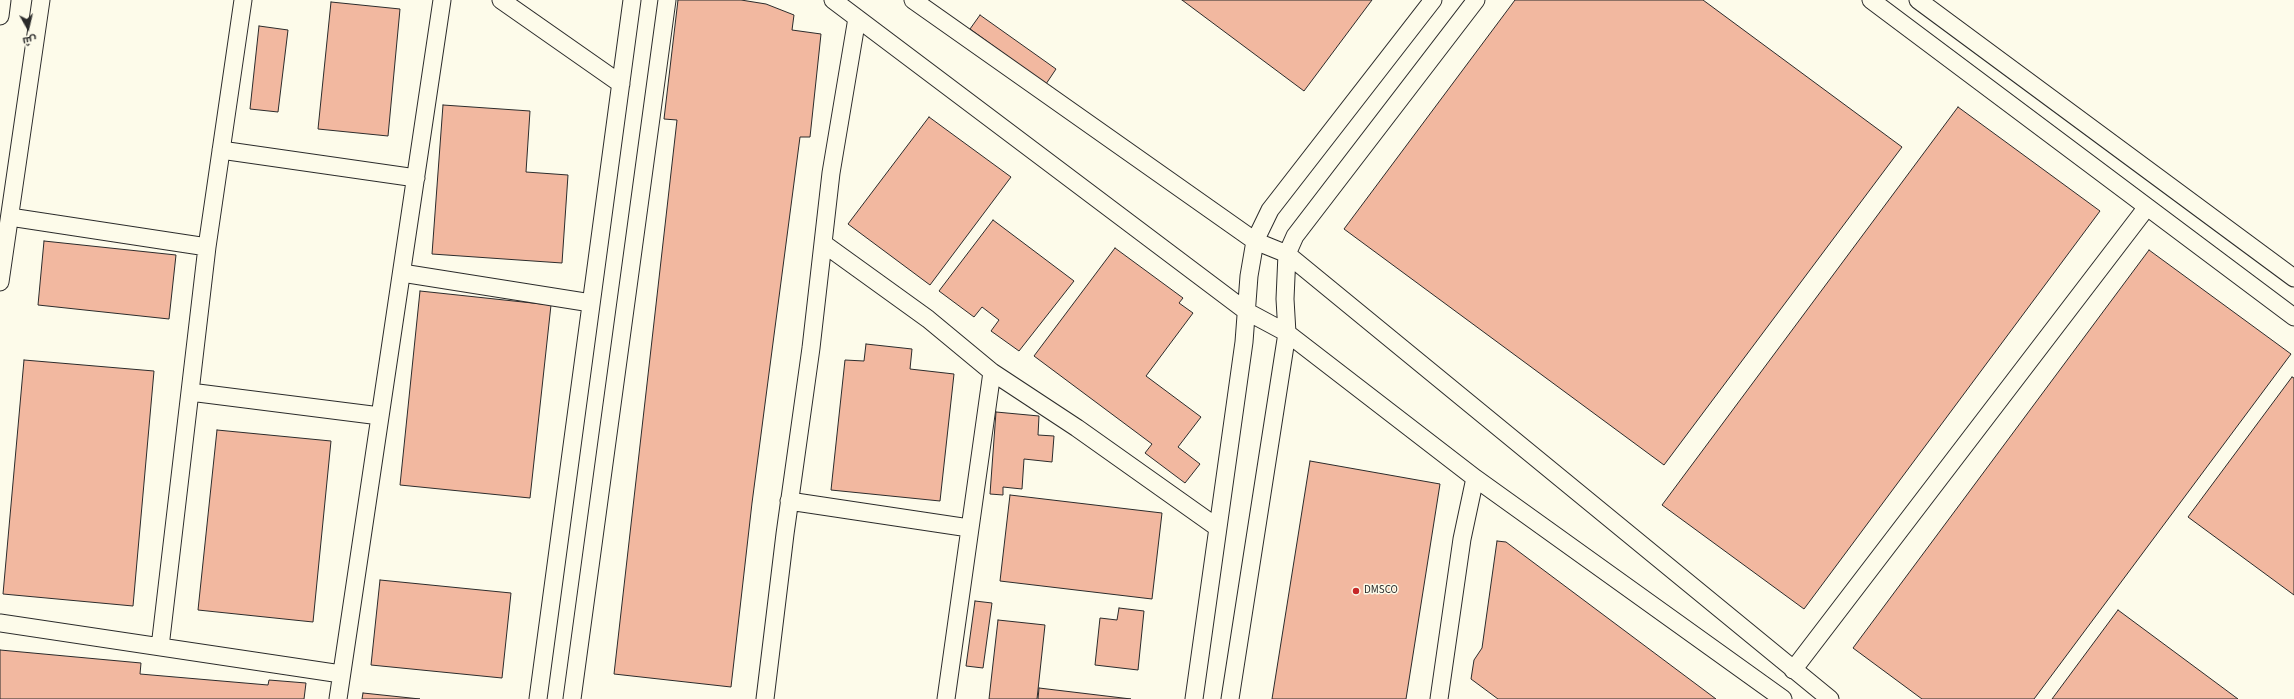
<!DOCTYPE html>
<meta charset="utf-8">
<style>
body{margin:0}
#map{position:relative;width:2294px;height:699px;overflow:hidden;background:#fdfbea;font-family:"Source Sans 3",Cairo,sans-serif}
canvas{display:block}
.north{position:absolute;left:8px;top:8px;width:40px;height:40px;-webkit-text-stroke:3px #fdfbea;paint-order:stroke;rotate:172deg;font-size:11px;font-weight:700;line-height:16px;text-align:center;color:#2b2b2b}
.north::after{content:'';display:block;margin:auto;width:14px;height:18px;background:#2b2b2b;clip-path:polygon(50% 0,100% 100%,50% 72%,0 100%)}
</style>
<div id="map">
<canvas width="2294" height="699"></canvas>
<div class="north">ش</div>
</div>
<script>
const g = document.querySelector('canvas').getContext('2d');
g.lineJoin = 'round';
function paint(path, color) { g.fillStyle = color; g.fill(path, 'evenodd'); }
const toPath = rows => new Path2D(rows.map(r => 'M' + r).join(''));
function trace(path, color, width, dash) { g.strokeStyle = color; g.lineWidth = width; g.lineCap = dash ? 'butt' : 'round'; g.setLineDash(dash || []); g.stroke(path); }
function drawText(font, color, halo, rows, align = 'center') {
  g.font = font + ' "Source Sans 3",sans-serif'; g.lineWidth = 3; g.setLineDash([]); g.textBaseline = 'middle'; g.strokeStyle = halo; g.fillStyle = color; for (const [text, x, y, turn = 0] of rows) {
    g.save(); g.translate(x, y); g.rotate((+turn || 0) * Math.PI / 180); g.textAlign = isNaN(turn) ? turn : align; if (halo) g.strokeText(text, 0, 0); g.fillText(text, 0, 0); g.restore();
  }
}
const building = toPath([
 [678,0,741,0,766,4,794,15,792,30,821,34,810,137,800,137,752,503,731,687,614,674,677,120,664,119,678,0],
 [1182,0,1372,0,1304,91,1182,0],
 [1515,0,1703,0,1902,147,1664,465,1344,229,1515,0],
 [331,2,400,9,388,136,318,129,331,2],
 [980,15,1056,69,1046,84,970,29,980,15],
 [259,26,288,30,278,112,250,109,259,26],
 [443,105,530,111,526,172,568,175,562,263,432,254,443,105],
 [1958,107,2100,211,1804,609,1662,505,1958,107],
 [929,117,1011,177,930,285,848,224,929,117],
 [993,220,1074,281,1019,351,991,331,999,320,982,307,974,317,939,291,993,220],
 [44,241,176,255,169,319,38,305,44,241],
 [1115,248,1183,298,1179,303,1193,313,1146,376,1201,417,1178,447,1200,464,1185,483,1145,453,1152,444,1034,356,1115,248],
 [2149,250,2291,354,2034,699,1922,699,1853,648,2149,250],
 [420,291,551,305,530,498,400,485,420,291],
 [866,344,912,349,910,369,954,374,940,501,831,490,845,360,864,361,866,344],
 [24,360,154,371,133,606,3,594,24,360],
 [2292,377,2294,378,2294,595,2188,517,2292,377],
 [996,412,1039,416,1038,435,1054,436,1052,462,1024,459,1022,489,1003,487,1003,495,990,494,996,412],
 [217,430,331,441,313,622,198,610,217,430],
 [1310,461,1440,484,1406,699,1272,699,1310,461],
 [1010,495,1162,513,1152,599,1000,581,1010,495],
 [1497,541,1506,542,1716,699,1498,699,1471,679,1474,660,1482,648,1497,541],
 [380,580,511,593,502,678,371,665,380,580],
 [975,601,992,603,983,668,966,666,975,601],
 [1119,608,1144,611,1138,670,1095,665,1100,618,1117,620,1119,608],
 [2118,610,2238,699,2052,699,2118,610],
 [998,620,1045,625,1037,699,989,699,998,620],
 [0,650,141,663,140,674,268,685,269,680,306,683,304,699,0,699,0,650],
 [1039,688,1131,699,1038,699,1039,688],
 [363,693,420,699,362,699,363,693]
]);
paint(building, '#f2b8a0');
trace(building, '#2b2b2b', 1);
const minor = toPath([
 [501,0,621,84],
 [833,0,1246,311,1287,333,1475,478,1783,699],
 [913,0,1255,241,1287,254,1830,699],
 [1871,0,2294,317],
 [1918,0,2294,278],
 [0,16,2,0],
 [221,150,416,178],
 [10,217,207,247],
 [824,244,928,319,992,372,1077,428,1218,528],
 [402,273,591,303],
 [0,282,41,0],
 [190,392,380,416],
 [789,501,969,528],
 [0,623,341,674],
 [160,647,207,247,243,0],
 [1793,670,2147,207],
 [338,699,442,0],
 [538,699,632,0],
 [572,699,667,0],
 [765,699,785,534,811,348,831,173,857,18],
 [946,699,992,372],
 [1194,699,1244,342,1249,276,1255,241,1270,210,1433,0],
 [1230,699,1287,333,1285,299,1287,254,1295,236,1476,0],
 [1439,699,1462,539,1475,478]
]);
trace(minor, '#2b2b2b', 19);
trace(minor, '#fdfbea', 17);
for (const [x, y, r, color] of [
 [1356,591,4,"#c62828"]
]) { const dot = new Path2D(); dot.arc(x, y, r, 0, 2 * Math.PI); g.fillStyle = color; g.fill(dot); trace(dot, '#fdfbea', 1.5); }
drawText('11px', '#2b2b2b', '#fdfbea', [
 ["DMSCO",1364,591]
], 'left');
</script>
